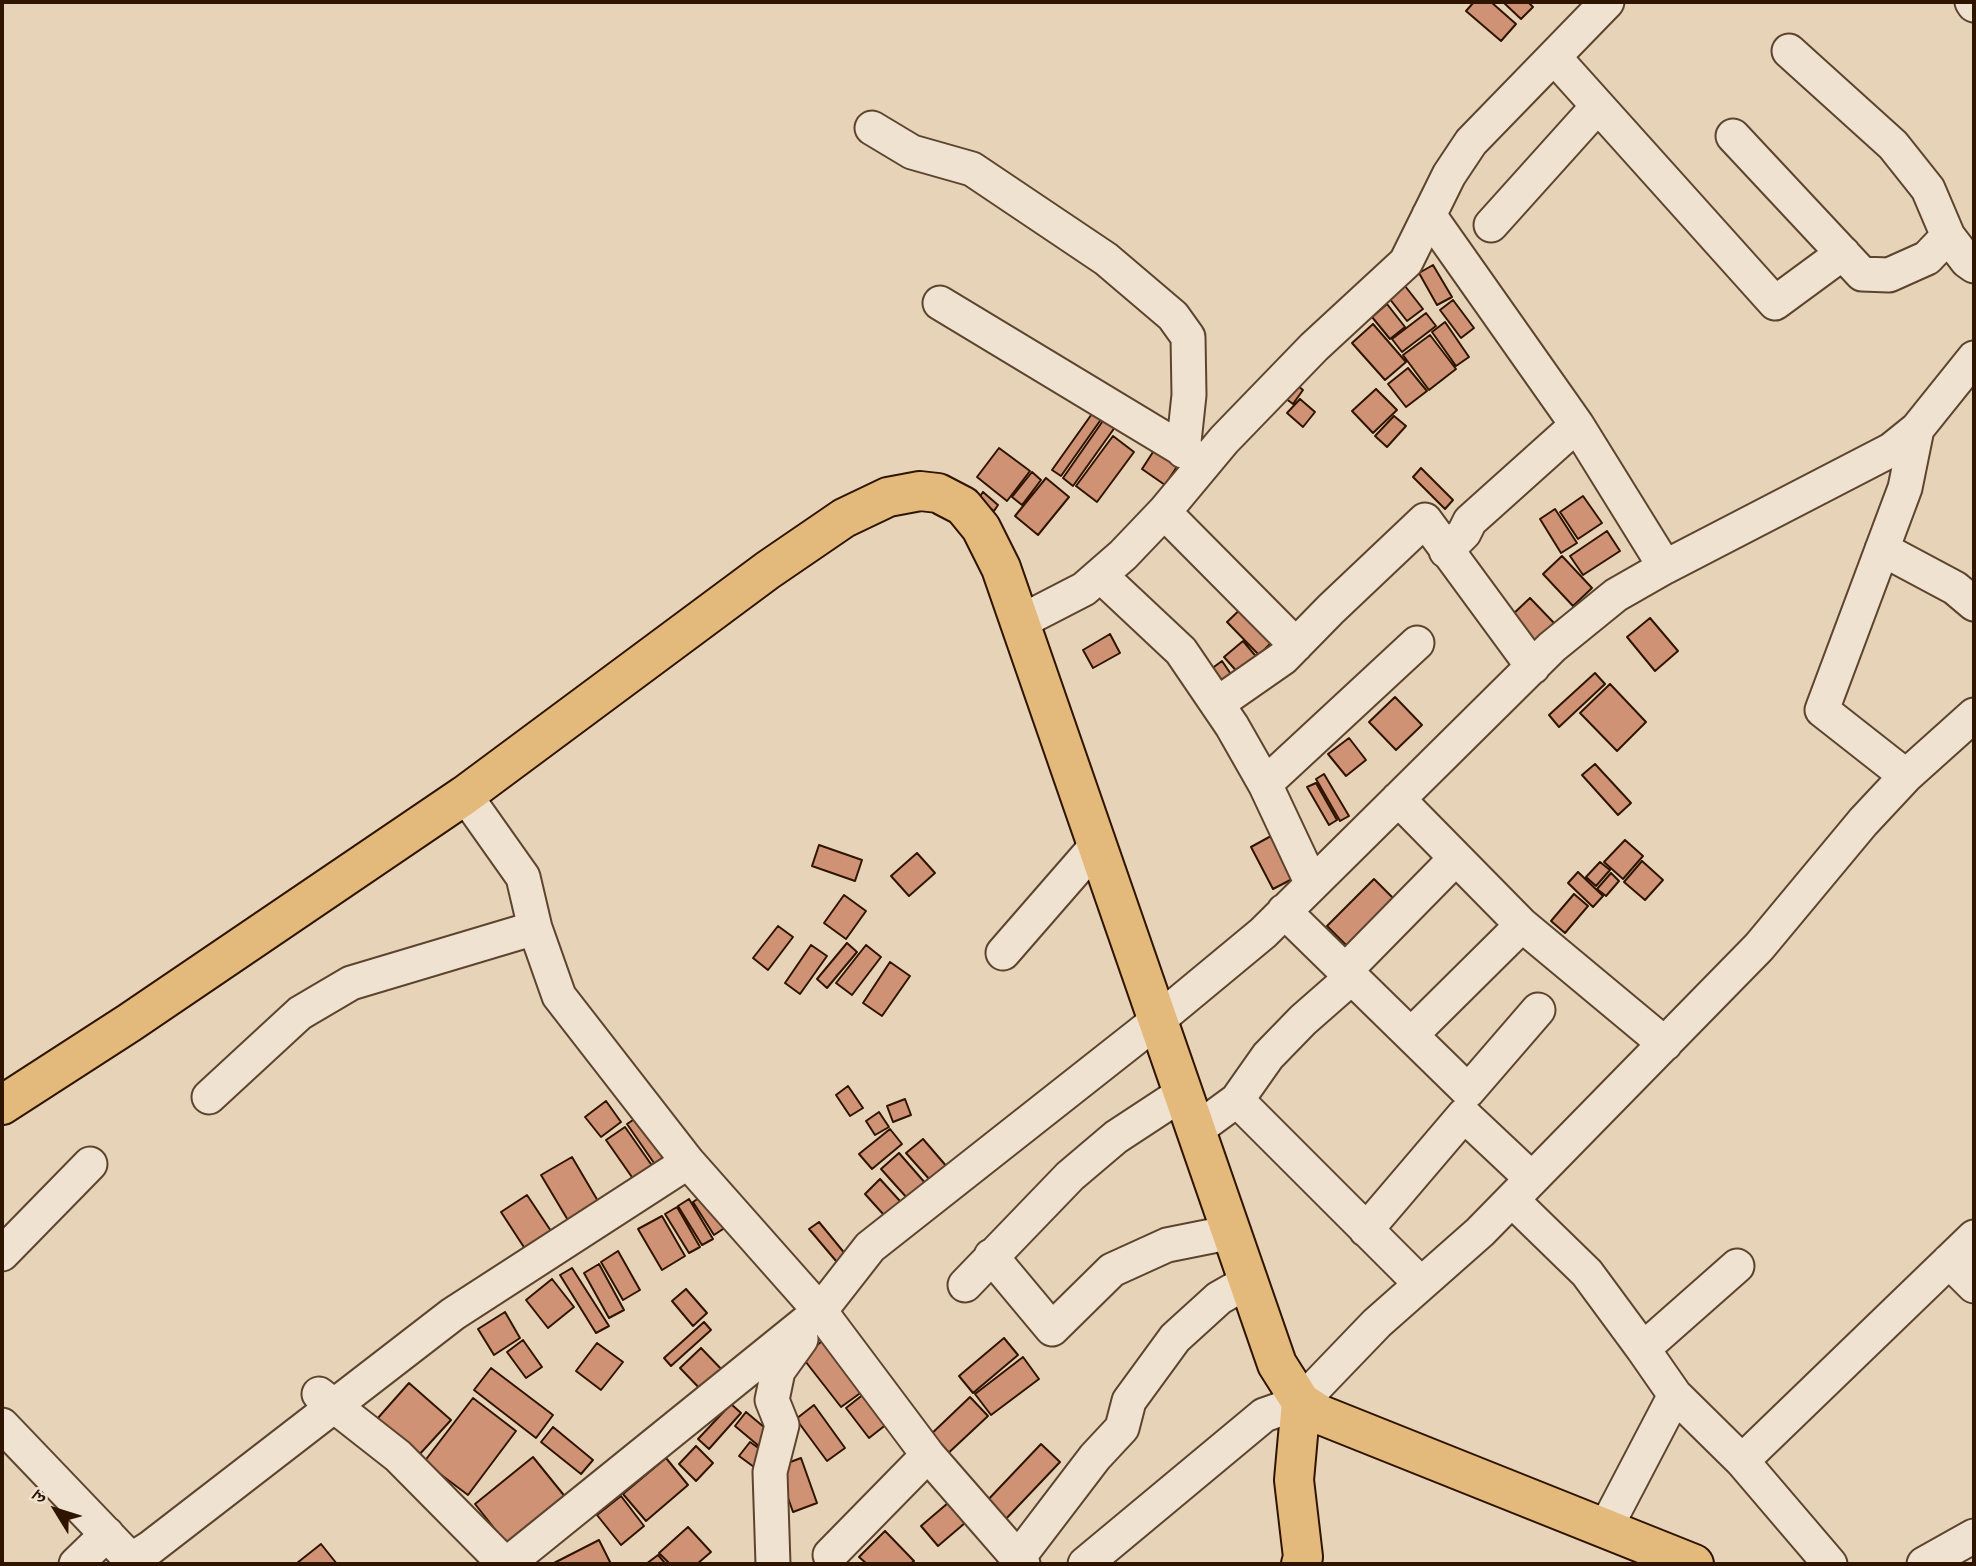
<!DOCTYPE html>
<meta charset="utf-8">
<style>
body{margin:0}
#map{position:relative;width:1976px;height:1566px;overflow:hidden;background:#e7d3b8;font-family:"Libre Caslon Text","Noto Serif Devanagari",serif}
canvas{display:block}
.frame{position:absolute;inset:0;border:4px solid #2f1500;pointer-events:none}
.north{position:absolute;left:21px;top:1475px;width:70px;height:70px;-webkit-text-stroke:5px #efe2d1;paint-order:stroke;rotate:308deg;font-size:19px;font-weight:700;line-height:28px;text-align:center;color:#2f1500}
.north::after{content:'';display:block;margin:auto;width:24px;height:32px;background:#2f1500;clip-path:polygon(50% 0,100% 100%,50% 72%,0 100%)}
</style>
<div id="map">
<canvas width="1976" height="1566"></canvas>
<div class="frame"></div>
<div class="north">उ</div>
</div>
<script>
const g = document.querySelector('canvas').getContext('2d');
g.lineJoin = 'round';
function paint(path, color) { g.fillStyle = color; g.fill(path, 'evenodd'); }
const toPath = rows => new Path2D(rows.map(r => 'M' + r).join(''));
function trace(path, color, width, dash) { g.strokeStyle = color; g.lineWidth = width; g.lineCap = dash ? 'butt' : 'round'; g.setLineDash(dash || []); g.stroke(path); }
const building = toPath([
 [1474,2,1491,2,1516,24,1501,41,1466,11,1474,2],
 [1503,2,1528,2,1533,7,1521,19,1503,2],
 [1433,265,1452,297,1437,305,1419,273,1433,265],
 [1405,286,1423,309,1407,321,1389,298,1405,286],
 [1453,300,1474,328,1461,338,1440,310,1453,300],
 [1387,304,1405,327,1390,339,1372,317,1387,304],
 [1426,313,1436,326,1402,352,1392,339,1426,313],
 [1445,322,1469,357,1456,366,1432,332,1445,322],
 [1373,324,1406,362,1385,380,1352,343,1373,324],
 [1430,335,1456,369,1429,390,1403,355,1430,335],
 [1408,368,1427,391,1406,407,1388,384,1408,368],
 [1292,381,1303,390,1293,404,1281,395,1292,381],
 [1376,389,1397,410,1373,433,1352,411,1376,389],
 [1300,399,1315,412,1303,427,1287,413,1300,399],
 [1094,411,1102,418,1061,476,1052,470,1094,411],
 [1107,415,1118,423,1073,486,1063,478,1107,415],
 [1394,416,1406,426,1387,447,1375,436,1394,416],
 [1113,436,1134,452,1097,502,1076,486,1113,436],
 [999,448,1030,471,1007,501,977,477,999,448],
 [1155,449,1178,465,1165,485,1142,469,1155,449],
 [1421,468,1453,500,1445,509,1413,477,1421,468],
 [1032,472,1041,480,1022,505,1012,497,1032,472],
 [1046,478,1069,497,1038,535,1015,516,1046,478],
 [983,492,998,505,994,511,978,499,983,492],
 [1583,496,1602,523,1578,539,1560,512,1583,496],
 [1555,509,1577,543,1561,553,1540,519,1555,509],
 [1607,531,1620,551,1583,575,1570,556,1607,531],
 [1562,556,1592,588,1573,606,1543,574,1562,556],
 [1530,598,1555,624,1536,642,1511,616,1530,598],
 [1249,601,1281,633,1259,655,1227,622,1249,601],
 [1650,618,1678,651,1655,671,1627,637,1650,618],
 [1110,634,1120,653,1093,668,1083,650,1110,634],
 [1243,641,1265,667,1247,683,1224,657,1243,641],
 [1222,661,1237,683,1217,696,1203,675,1222,661],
 [1595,673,1605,684,1559,727,1549,715,1595,673],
 [1610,684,1646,722,1617,751,1580,713,1610,684],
 [1395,697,1422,725,1396,750,1369,722,1395,697],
 [1349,738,1366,760,1346,776,1328,754,1349,738],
 [1595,764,1631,803,1618,815,1582,775,1595,764],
 [1324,774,1349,816,1340,821,1316,779,1324,774],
 [1316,783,1337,820,1329,825,1307,787,1316,783],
 [1282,830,1304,873,1273,889,1251,847,1282,830],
 [1625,840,1643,856,1623,879,1604,862,1625,840],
 [819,845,862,860,855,881,812,866,819,845],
 [917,853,935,873,909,896,891,876,917,853],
 [1642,861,1663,880,1645,900,1624,882,1642,861],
 [1600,862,1610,870,1596,886,1586,877,1600,862],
 [1578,872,1603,896,1593,907,1568,883,1578,872],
 [1611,873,1619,881,1606,896,1597,889,1611,873],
 [1374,879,1401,906,1354,953,1327,926,1374,879],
 [1574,894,1588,906,1565,933,1551,921,1574,894],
 [844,895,866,911,846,939,824,923,844,895],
 [778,926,793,937,768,970,753,958,778,926],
 [847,943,857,952,827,988,817,979,847,943],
 [811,945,827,956,800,994,785,983,811,945],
 [866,945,881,957,852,995,836,983,866,945],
 [890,962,910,976,882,1016,863,1003,890,962],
 [848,1086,863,1108,850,1116,836,1095,848,1086],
 [905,1099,911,1115,893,1122,887,1106,905,1099],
 [606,1101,621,1122,601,1137,585,1117,606,1101],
 [879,1112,889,1127,875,1135,866,1121,879,1112],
 [642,1114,678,1166,663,1176,627,1124,642,1114],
 [625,1127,660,1177,641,1190,606,1140,625,1127],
 [890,1129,902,1144,872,1169,859,1154,890,1129],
 [923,1139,954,1175,938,1189,906,1153,923,1139],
 [899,1153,933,1192,916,1208,881,1169,899,1153],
 [572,1157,605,1213,575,1232,541,1175,572,1157],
 [880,1179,909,1211,893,1225,865,1194,880,1179],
 [705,1194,726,1227,714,1235,693,1202,705,1194],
 [527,1195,557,1240,531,1258,501,1212,527,1195],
 [689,1199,713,1239,702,1245,678,1206,689,1199],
 [677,1207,700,1247,689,1253,665,1214,677,1207],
 [662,1216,685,1256,662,1270,638,1229,662,1216],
 [819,1222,851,1261,842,1268,809,1229,819,1222],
 [618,1251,640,1290,623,1300,601,1262,618,1251],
 [599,1264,624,1310,609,1318,584,1273,599,1264],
 [572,1268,609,1326,596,1333,560,1275,572,1268],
 [552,1279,574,1307,548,1328,526,1300,552,1279],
 [686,1289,707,1313,693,1326,672,1301,686,1289],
 [505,1312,520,1338,494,1355,478,1329,505,1312],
 [704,1322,711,1330,671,1366,664,1358,704,1322],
 [826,1338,866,1389,841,1407,802,1357,826,1338],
 [1004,1338,1018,1355,973,1393,959,1376,1004,1338],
 [523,1340,542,1367,526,1378,507,1352,523,1340],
 [597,1343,623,1362,601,1390,576,1371,597,1343],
 [701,1348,726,1374,705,1394,680,1368,701,1348],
 [1023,1357,1039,1379,991,1415,975,1394,1023,1357],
 [491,1368,553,1415,536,1438,474,1390,491,1368],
 [409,1383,451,1420,418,1456,377,1419,409,1383],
 [869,1390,892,1420,869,1438,846,1408,869,1390],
 [970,1397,988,1416,943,1458,926,1439,970,1397],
 [473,1398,516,1431,468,1495,424,1462,473,1398],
 [731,1404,741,1413,709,1449,698,1439,731,1404],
 [814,1405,845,1448,827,1461,796,1419,814,1405],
 [746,1412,777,1438,766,1452,735,1426,746,1412],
 [553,1427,593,1460,581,1474,541,1442,553,1427],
 [750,1442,764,1452,754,1467,739,1456,750,1442],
 [1041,1444,1060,1462,1003,1522,984,1504,1041,1444],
 [696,1446,713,1463,696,1481,679,1464,696,1446],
 [533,1457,571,1504,513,1552,475,1504,533,1457],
 [666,1458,688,1485,646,1521,623,1494,666,1458],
 [801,1458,817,1503,793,1512,777,1467,801,1458],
 [621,1496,644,1526,621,1545,597,1515,621,1496],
 [955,1497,972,1517,938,1546,921,1526,955,1497],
 [688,1527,711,1552,697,1564,670,1564,659,1553,688,1527],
 [885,1531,914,1561,910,1564,867,1564,859,1557,885,1531],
 [599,1540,611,1564,552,1564,599,1540],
 [321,1544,337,1564,299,1564,297,1563,321,1544],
 [658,1555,666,1564,646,1564,658,1555]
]);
paint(building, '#d09275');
trace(building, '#2f1500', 2);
const minor = toPath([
 [1972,2,1974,5],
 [1789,51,1893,145,1928,189,1948,236,1967,261,1974,266],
 [1554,57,1775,303,1843,253],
 [872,128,912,152,972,169,1106,259,1173,316,1188,337,1189,395,1183,451],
 [1733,136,1862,274,1889,275,1927,258,1948,236],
 [1429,215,1577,425,1665,567],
 [1491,225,1598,106],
 [940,303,1200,460],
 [1164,512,1296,645],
 [1882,549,1955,588,1974,604],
 [1446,551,1464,533,1470,521,1577,425],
 [1100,575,1181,651,1232,726,1265,784,1312,884],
 [1020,622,1084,589,1123,555,1164,512,1224,440,1314,347,1406,262,1449,175,1471,142,1607,2],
 [1217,704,1283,658,1331,609,1425,520,1533,667],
 [1906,776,1822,710,1905,488,1917,429],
 [1265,784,1417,643],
 [465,795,523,877,535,928],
 [1398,799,1522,925,1665,1044],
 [1284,911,1468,1091,1538,1010],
 [1003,953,1097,845],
 [1345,971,1456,858],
 [1411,1035,1522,925],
 [209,1097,300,1013,351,983,535,928,559,996,688,1162,820,1311,928,1455,1023,1564],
 [1237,1100,1421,1284],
 [1196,1130,1237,1100,1268,1056,1303,1020,1352,977],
 [1512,1200,1587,1273,1643,1349],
 [1366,1230,1464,1115,1532,1179],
 [2,1254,90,1164],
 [991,1256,1052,1329,1112,1270,1167,1245,1232,1232],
 [1949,1261,1974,1286],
 [965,1285,1070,1176,1116,1137,1183,1093],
 [319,1394,398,1456,505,1564],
 [1675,1395,1742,1461,1830,1564],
 [2,1425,135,1564],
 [1742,1461,1974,1237],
 [1605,1529,1675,1395,1643,1349,1737,1266],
 [830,1555,928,1455],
 [1018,1558,1095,1457,1122,1428,1129,1401,1175,1338,1219,1298,1249,1281],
 [131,1560,150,1548,453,1314,688,1162],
 [76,1564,107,1534],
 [507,1564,820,1311,870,1247,1158,1020,1263,933,1552,647,1616,595,1665,567,1891,450,1917,429,1974,358],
 [773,1564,770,1472,782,1425,772,1400,778,1371,801,1339],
 [1085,1564,1264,1415,1301,1402,1377,1323,1480,1232,1759,947,1863,822,1906,776,1974,715],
 [1924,1564,1974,1536]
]);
const major = toPath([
 [2,1105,129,1023,465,795,768,570,844,518,888,497,920,491,938,493,963,506,981,528,1001,568,1277,1364,1301,1402,1321,1415,1694,1564],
 [1301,1564,1303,1557,1294,1480,1301,1402]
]);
trace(minor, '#5d442e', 37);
trace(major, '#2f1500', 42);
trace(minor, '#efe2d1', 33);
trace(major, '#e4ba7c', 38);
</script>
